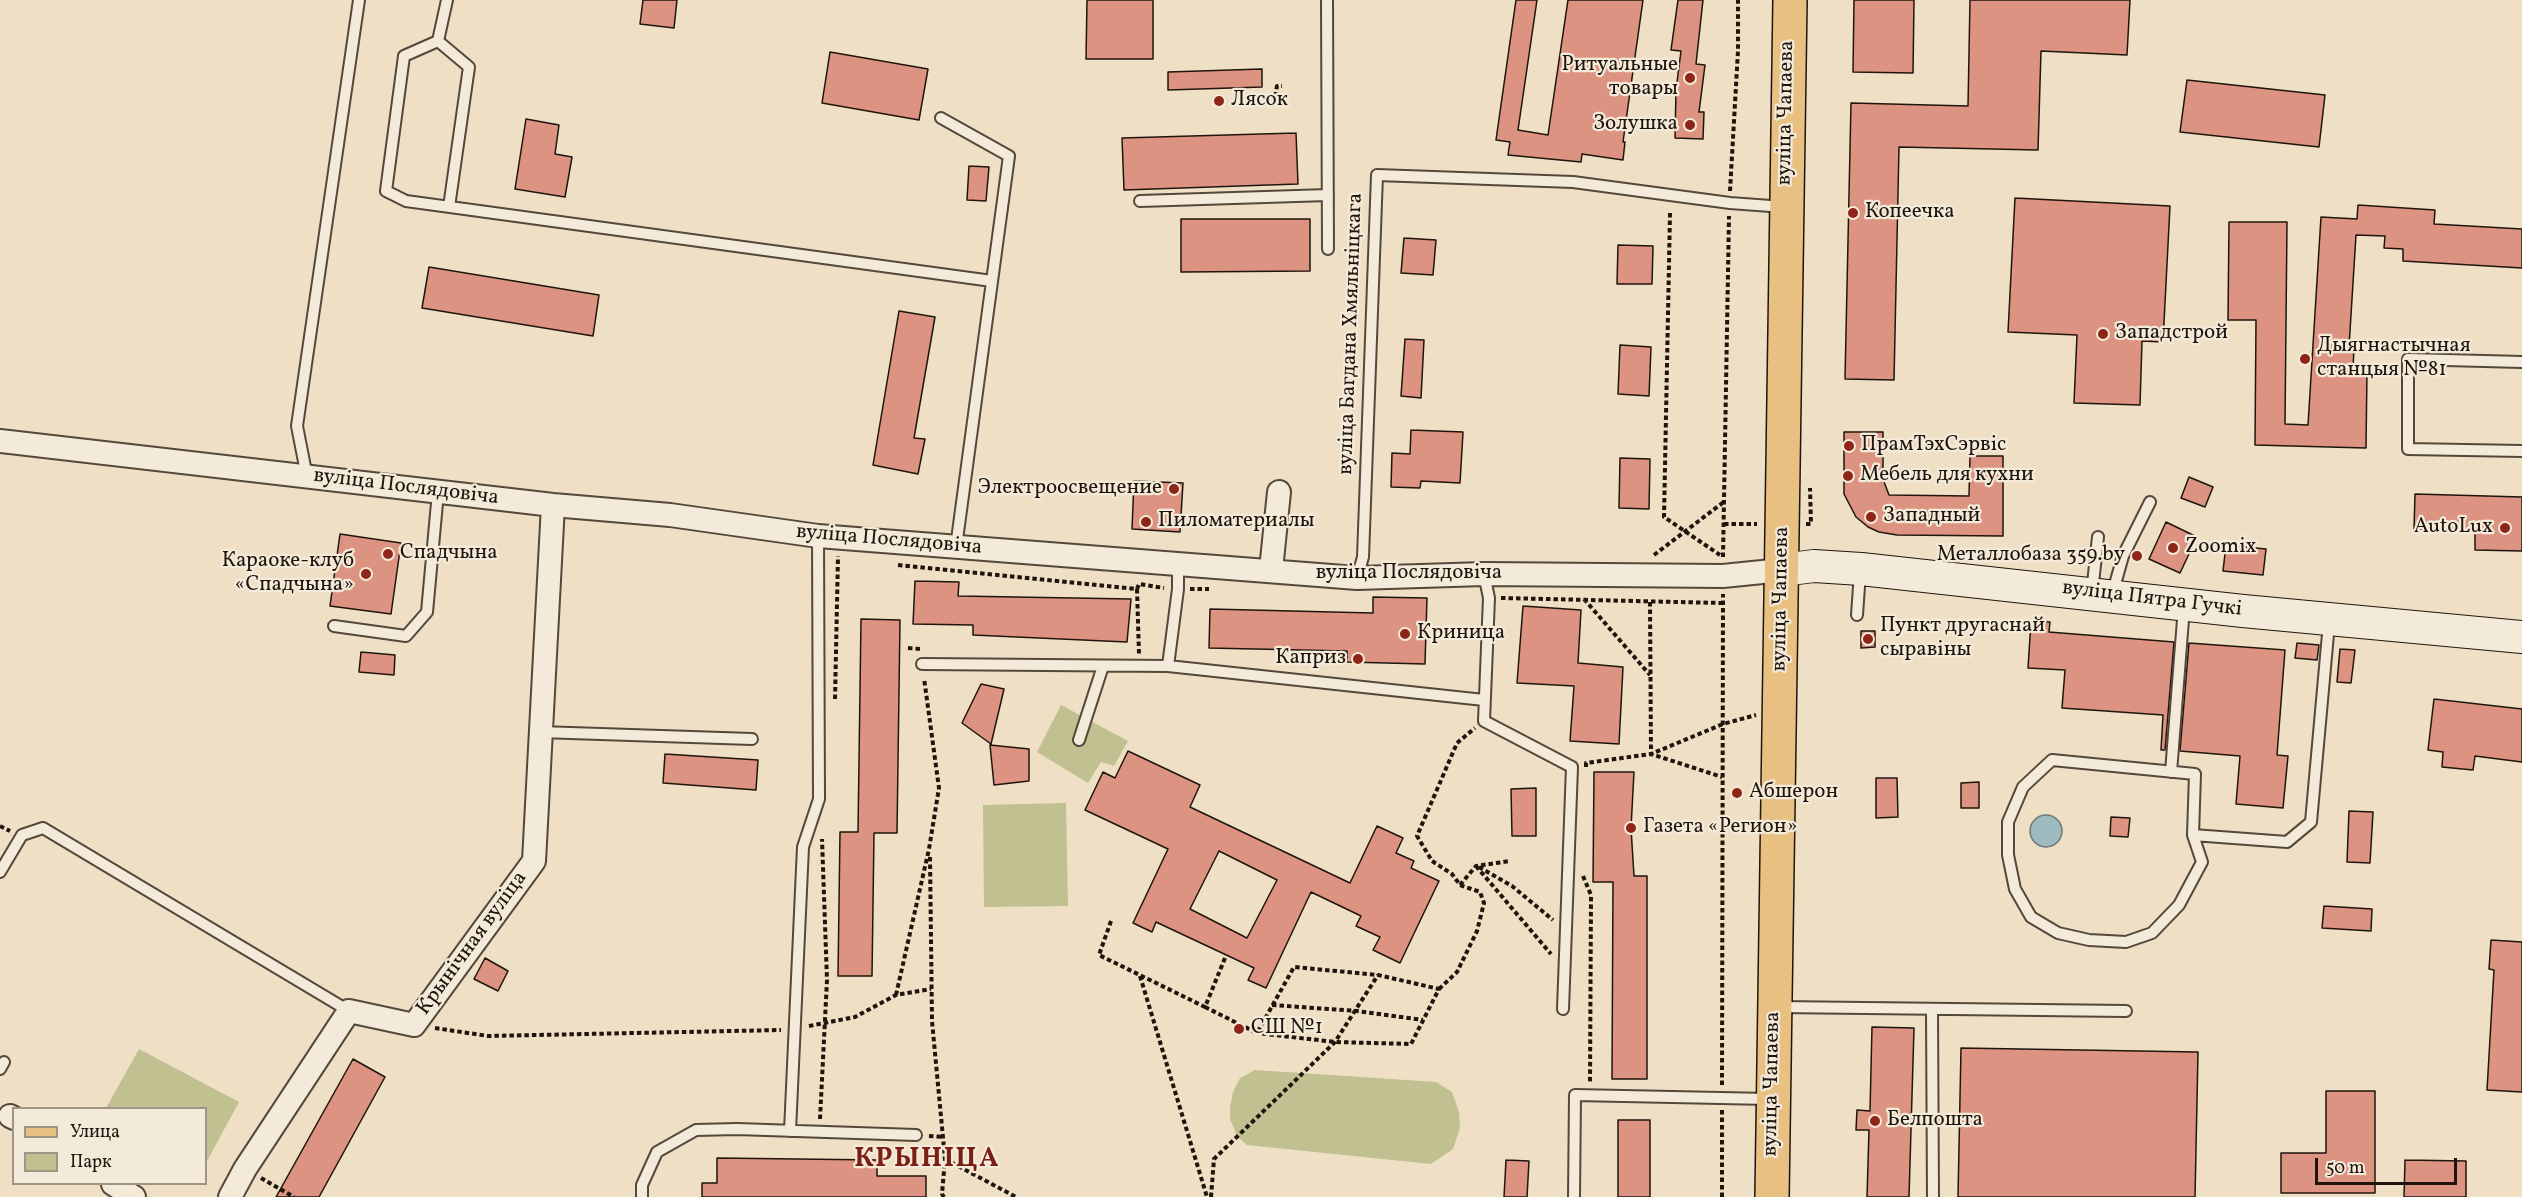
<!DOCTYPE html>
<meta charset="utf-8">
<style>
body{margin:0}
#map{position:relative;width:2522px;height:1197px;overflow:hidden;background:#eedfc5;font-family:Vollkorn,serif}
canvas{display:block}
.legend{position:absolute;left:12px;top:1107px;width:195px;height:78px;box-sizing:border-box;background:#f4ead9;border:2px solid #9f9587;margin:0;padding:8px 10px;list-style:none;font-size:18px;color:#1f150d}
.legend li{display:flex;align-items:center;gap:12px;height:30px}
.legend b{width:30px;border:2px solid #9f9587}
.scale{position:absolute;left:2315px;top:1158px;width:142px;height:27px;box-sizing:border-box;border:3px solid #1f150d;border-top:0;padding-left:8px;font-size:18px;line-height:21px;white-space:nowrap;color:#1f150d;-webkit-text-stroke:4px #f4ead9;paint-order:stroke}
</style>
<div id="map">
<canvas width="2522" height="1197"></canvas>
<ul class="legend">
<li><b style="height:8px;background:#e7c082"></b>Улица</li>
<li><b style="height:16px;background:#c0c090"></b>Парк</li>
</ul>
<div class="scale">50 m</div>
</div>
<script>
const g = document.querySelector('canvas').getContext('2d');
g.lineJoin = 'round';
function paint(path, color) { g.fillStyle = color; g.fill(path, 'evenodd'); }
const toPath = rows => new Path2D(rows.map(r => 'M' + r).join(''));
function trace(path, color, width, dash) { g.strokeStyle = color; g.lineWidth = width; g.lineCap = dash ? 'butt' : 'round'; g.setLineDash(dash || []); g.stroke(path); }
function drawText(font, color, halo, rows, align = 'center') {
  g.font = font + ' Vollkorn,serif'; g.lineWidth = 4.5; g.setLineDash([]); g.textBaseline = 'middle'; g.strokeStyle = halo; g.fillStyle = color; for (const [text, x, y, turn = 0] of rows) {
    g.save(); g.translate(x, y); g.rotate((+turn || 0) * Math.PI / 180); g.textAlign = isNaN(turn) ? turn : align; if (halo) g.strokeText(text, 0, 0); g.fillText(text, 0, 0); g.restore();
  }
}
paint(toPath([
 [1061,705,1128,741,1114,766,1101,762,1088,783,1037,752],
 [1066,803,1068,906,984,907,983,805],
 [139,1049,239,1102,206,1163,206,1108,106,1108],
 [1255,1070,1436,1082,1452,1092,1459,1112,1460,1128,1453,1149,1431,1164,1247,1145,1237,1136,1230,1119,1230,1107,1233,1092,1240,1078]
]), '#c0c090');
const water = toPath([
 '2030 831a16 16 0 1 1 32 0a16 16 0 1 1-32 0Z'
]);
paint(water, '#9dbabe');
trace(water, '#6b7877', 1.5);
const building = toPath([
 [643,0,677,0,674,28,640,24,643,0],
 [1087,0,1153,0,1153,59,1086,59,1087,0],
 [1516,0,1537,0,1518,130,1548,135,1568,0,1643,0,1623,142,1625,142,1623,160,1582,154,1581,162,1508,155,1510,142,1496,140,1516,0],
 [1678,0,1703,0,1696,64,1705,65,1699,112,1704,112,1703,139,1675,138,1676,90,1681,51,1671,50,1678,0],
 [1854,0,1914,0,1913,73,1853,72,1854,0],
 [1970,0,2130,0,2127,55,2041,51,2038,150,1899,147,1894,380,1845,379,1851,103,1968,106,1970,0],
 [830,52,928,69,919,120,822,103,830,52],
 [1262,69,1262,87,1168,90,1168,72,1262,69],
 [2187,80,2325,95,2319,147,2180,132,2187,80],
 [526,119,559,125,555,154,572,157,565,197,515,189,526,119],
 [1296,133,1298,184,1124,190,1122,138,1296,133],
 [969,166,989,167,986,201,967,200,969,166],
 [2015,198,2170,206,2163,342,2142,341,2140,405,2074,403,2077,335,2008,332,2015,198],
 [2358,205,2435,210,2434,224,2522,229,2522,268,2403,261,2403,249,2384,248,2385,236,2356,235,2349,347,2354,347,2353,370,2367,370,2366,448,2255,445,2256,320,2228,320,2229,222,2287,222,2285,424,2308,425,2321,217,2357,219,2358,205],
 [1181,219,1310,219,1310,271,1181,272,1181,219],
 [1404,238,1436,240,1433,275,1401,273,1404,238],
 [1618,245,1653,246,1652,284,1617,284,1618,245],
 [429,267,599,295,593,336,422,308,429,267],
 [899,311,935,317,914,438,925,439,918,474,873,465,899,311],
 [1405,339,1424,340,1421,398,1401,396,1405,339],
 [1620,345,1651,347,1649,396,1618,394,1620,345],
 [1411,430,1463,432,1460,483,1421,481,1420,488,1391,487,1392,453,1410,454,1411,430],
 [1844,432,1883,432,1883,479,1889,495,1969,496,1970,456,2003,456,2003,536,1897,535,1879,532,1868,527,1856,517,1844,494,1844,432],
 [1620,458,1650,459,1649,509,1619,508,1620,458],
 [2189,477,2213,487,2205,507,2181,498,2189,477],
 [1134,481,1183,483,1180,532,1132,529,1134,481],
 [2415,494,2522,497,2522,551,2475,550,2475,530,2414,529,2415,494],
 [2166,522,2197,537,2180,573,2149,559,2166,522],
 [340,534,401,543,391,614,330,606,340,534],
 [2226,545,2266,549,2263,575,2223,571,2226,545],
 [915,581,959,582,958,596,1131,599,1127,642,973,635,973,625,913,624,915,581],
 [1373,597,1427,598,1425,664,1347,662,1347,651,1209,648,1210,609,1373,613,1373,597],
 [1523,606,1581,610,1578,663,1623,667,1619,744,1570,741,1574,686,1517,683,1523,606],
 [861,619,900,620,897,833,874,833,872,976,838,976,840,832,858,832,861,619],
 [2031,621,2050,622,2049,632,2174,642,2165,750,2161,750,2163,715,2062,708,2065,670,2028,668,2031,621],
 [1861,631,1875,631,1875,647,1861,648,1861,631],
 [2189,643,2285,650,2277,755,2288,756,2283,808,2236,804,2240,756,2180,751,2189,643],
 [2297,643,2319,645,2317,660,2295,658,2297,643],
 [2340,649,2355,650,2351,683,2337,682,2340,649],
 [361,652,395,655,394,675,359,672,361,652],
 [981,684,1004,689,991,744,962,723,981,684],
 [2434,699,2522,709,2522,762,2475,756,2473,770,2442,767,2443,752,2428,750,2434,699],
 [990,745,1029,749,1029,781,994,785,990,745],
 [1128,751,1200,785,1190,807,1350,883,1377,826,1403,838,1396,853,1414,861,1411,868,1439,881,1400,963,1373,950,1380,937,1356,926,1361,916,1311,892,1266,988,1248,980,1254,968,1156,922,1152,932,1133,923,1168,849,1085,810,1103,772,1115,778,1128,751],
 [1219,851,1277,880,1247,938,1190,909,1219,851],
 [665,754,758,760,756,790,663,783,665,754],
 [1594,772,1634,772,1631,828,1634,876,1647,876,1647,1079,1612,1079,1613,882,1593,882,1594,772],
 [1876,778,1897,778,1898,817,1876,818,1876,778],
 [1979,782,1979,808,1961,808,1961,783,1979,782],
 [1536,788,1536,836,1512,836,1511,789,1536,788],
 [2349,811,2373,812,2370,863,2347,862,2349,811],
 [2111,817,2130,818,2128,837,2110,836,2111,817],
 [2324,906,2372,909,2371,931,2322,928,2324,906],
 [2491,940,2522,942,2522,1092,2487,1090,2494,970,2489,969,2491,940],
 [485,958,508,971,498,991,474,979,485,958],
 [1872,1027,1914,1028,1909,1197,1867,1197,1869,1130,1856,1130,1857,1110,1870,1111,1872,1027],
 [1961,1048,2198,1052,2195,1197,1958,1197,1961,1048],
 [353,1059,385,1077,319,1197,276,1197,353,1059],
 [2326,1091,2375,1091,2375,1193,2281,1193,2281,1153,2326,1153,2326,1091],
 [1618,1120,1650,1120,1650,1197,1618,1197,1618,1120],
 [717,1158,877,1160,877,1176,926,1176,926,1197,702,1197,702,1183,717,1183,717,1158],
 [1506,1160,1529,1161,1527,1197,1504,1197,1506,1160],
 [2405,1160,2466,1161,2466,1197,2404,1197,2405,1160]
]);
paint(building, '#dc9381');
trace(building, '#1f150d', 1.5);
const lane = toPath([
 [447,0,438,41,404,56,386,191,406,201,992,281],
 [1327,0,1328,249],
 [438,41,469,67,449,207],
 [941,118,1009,156,956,547],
 [1140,201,1328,195],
 [2522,362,2408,359,2408,449,2522,451],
 [307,477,297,426,359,0],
 [1484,574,1489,598,1484,721,1572,767,1563,1009],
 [1357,578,1363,557,1377,175,1573,182,1730,203,1784,207],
 [2092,593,2098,537],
 [2112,595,2123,556,2150,502],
 [1857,615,1860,572],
 [334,626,406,636,427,612,438,492],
 [922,664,1168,666,1178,589,1178,564],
 [1168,666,1484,700],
 [540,732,752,739],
 [1079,740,1103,666],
 [2171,772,2184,607],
 [2193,835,2202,862,2179,905,2152,933,2126,942,2089,940,2058,933,2031,917,2015,889,2008,855,2008,822,2023,787,2052,760,2195,774,2193,835,2287,842,2311,822,2329,623],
 [0,872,22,835,43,828,349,1011],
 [1778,1007,2126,1011],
 [1932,1010,1933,1197],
 [0,1069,4,1062],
 [790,1131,803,847,819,799,818,536],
 [642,1197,642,1185,657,1152,696,1130,737,1129,916,1135],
 [1574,1197,1575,1095,1769,1099]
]);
const street = toPath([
 [0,441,553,505,670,515,818,536,1357,578,1484,574,1723,576,1782,570],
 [1271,570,1279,492],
 [10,1116,14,1118],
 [113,1184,134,1197],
 [230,1197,245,1169,349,1011,414,1025,534,861,553,505]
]);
const secondary = toPath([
 [1782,570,1814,566,1861,569,2243,611,2522,637]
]);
const primary = toPath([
 [1772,1197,1790,0]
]);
trace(lane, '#53483b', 14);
trace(street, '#53483b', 26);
trace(secondary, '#1f150d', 34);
trace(primary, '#1f150d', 36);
trace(toPath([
 [1274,104,1277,86,1282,86],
 [1730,191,1738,51,1738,0],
 [1670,213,1664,517,1720,555],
 [1724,524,1757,524],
 [1806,524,1811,524,1810,488],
 [1654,555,1725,501],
 [1723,557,1729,216],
 [898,565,1137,589,1139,584,1164,588],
 [1137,589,1139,654],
 [1190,589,1209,589],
 [1501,598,1723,603],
 [1584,599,1650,675],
 [1650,602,1651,754,1722,777],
 [908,648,920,649],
 [835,699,838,556],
 [1586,767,1586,763,1651,754,1723,724,1756,715],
 [0,826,10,831],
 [930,857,932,1021,945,1159,942,1194,944,1197],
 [1476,866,1551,954],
 [1479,867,1512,886,1553,920],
 [1583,876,1591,895,1590,1083],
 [1460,885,1476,866,1510,861],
 [1111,921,1099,955,1205,1007,1225,958],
 [1140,976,1207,1197],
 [1439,989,1457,972,1477,931,1484,903,1480,892,1460,885,1452,874,1432,861,1417,836,1457,743,1475,728],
 [896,995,929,849,939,788,924,678],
 [1272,1005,1357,1011,1423,1020],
 [1205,1007,1257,1033,1294,967,1378,975,1439,989,1411,1044,1335,1042,1257,1033],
 [809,1026,855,1017,896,995,931,989],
 [435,1028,488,1036,781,1030],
 [1722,1085,1723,594],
 [1722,1110,1722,1197],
 [820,1119,827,980,822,839],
 [929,1136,943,1137],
 [945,1159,1016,1197],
 [261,1178,294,1197],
 [1211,1197,1214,1159,1335,1042,1378,975]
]), '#1f150d', 4, [4.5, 3]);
trace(lane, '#f4ead9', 10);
trace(street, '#f4ead9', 22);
trace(secondary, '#f4ead9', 32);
trace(primary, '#e7c082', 33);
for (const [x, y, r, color] of [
 [1690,78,6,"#8f2418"],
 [1219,101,6,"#8f2418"],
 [1690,125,6,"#8f2418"],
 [1853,213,6,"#8f2418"],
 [2103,334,6,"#8f2418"],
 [2305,359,6,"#8f2418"],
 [1849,446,6,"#8f2418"],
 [1848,476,6,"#8f2418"],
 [1174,489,6,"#8f2418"],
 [1871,517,6,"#8f2418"],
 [1146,522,6,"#8f2418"],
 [2505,528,6,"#8f2418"],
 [2173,548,6,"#8f2418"],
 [388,554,6,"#8f2418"],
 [2137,556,6,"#8f2418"],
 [366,574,6,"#8f2418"],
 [1405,634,6,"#8f2418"],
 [1868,639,6,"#8f2418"],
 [1358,659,6,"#8f2418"],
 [1737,793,6,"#8f2418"],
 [1631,828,6,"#8f2418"],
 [1239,1029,6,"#8f2418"],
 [1875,1121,6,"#8f2418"]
]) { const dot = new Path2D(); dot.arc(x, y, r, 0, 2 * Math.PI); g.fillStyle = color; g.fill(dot); trace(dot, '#f4ead9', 2); }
drawText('21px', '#1f150d', '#f4ead9', [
 ["Ритуальные",1678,66,"right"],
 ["товары",1678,90,"right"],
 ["Лясок",1231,101],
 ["Золушка",1678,125,"right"],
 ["Копеечка",1865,213],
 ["Западстрой",2115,334],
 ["Дыягнастычная",2317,347],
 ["станцыя №81",2317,371],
 ["ПрамТэхСэрвіс",1861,446],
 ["Мебель для кухни",1860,476],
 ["Электроосвещение",1162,489,"right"],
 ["Западный",1883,517],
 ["Пиломатериалы",1158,522],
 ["AutoLux",2493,528,"right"],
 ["Zoomix",2185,548],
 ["Спадчына",400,554],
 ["Металлобаза 359.by",2125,556,"right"],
 ["Караоке-клуб",354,562,"right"],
 ["«Спадчына»",354,586,"right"],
 ["Пункт другаснай",1880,627],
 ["сыравіны",1880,651],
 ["Криница",1417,634],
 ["Каприз",1346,659,"right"],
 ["Абшерон",1749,793],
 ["Газета «Регион»",1643,828],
 ["СШ №1",1251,1029],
 ["Белпошта",1887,1121]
], 'left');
drawText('21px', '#1f150d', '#f4ead9', [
 ["вуліца Чапаева",1787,113,-89],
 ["вуліца Багдана Хмяльніцкага",1352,334,-88],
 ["вуліца Послядовіча",406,488,7],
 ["вуліца Послядовіча",889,541,5],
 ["вуліца Послядовіча",1409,574],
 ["вуліца Чапаева",1782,599,-89],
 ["вуліца Пятра Гучкі",2152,600,7],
 ["Крынічная вуліца",473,944,-54],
 ["вуліца Чапаева",1773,1084,-89]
]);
g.letterSpacing = '1.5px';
drawText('bold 27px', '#7a1f14', '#f4ead9', [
 ["КРЫНІЦА",927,1161]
]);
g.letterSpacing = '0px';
</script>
